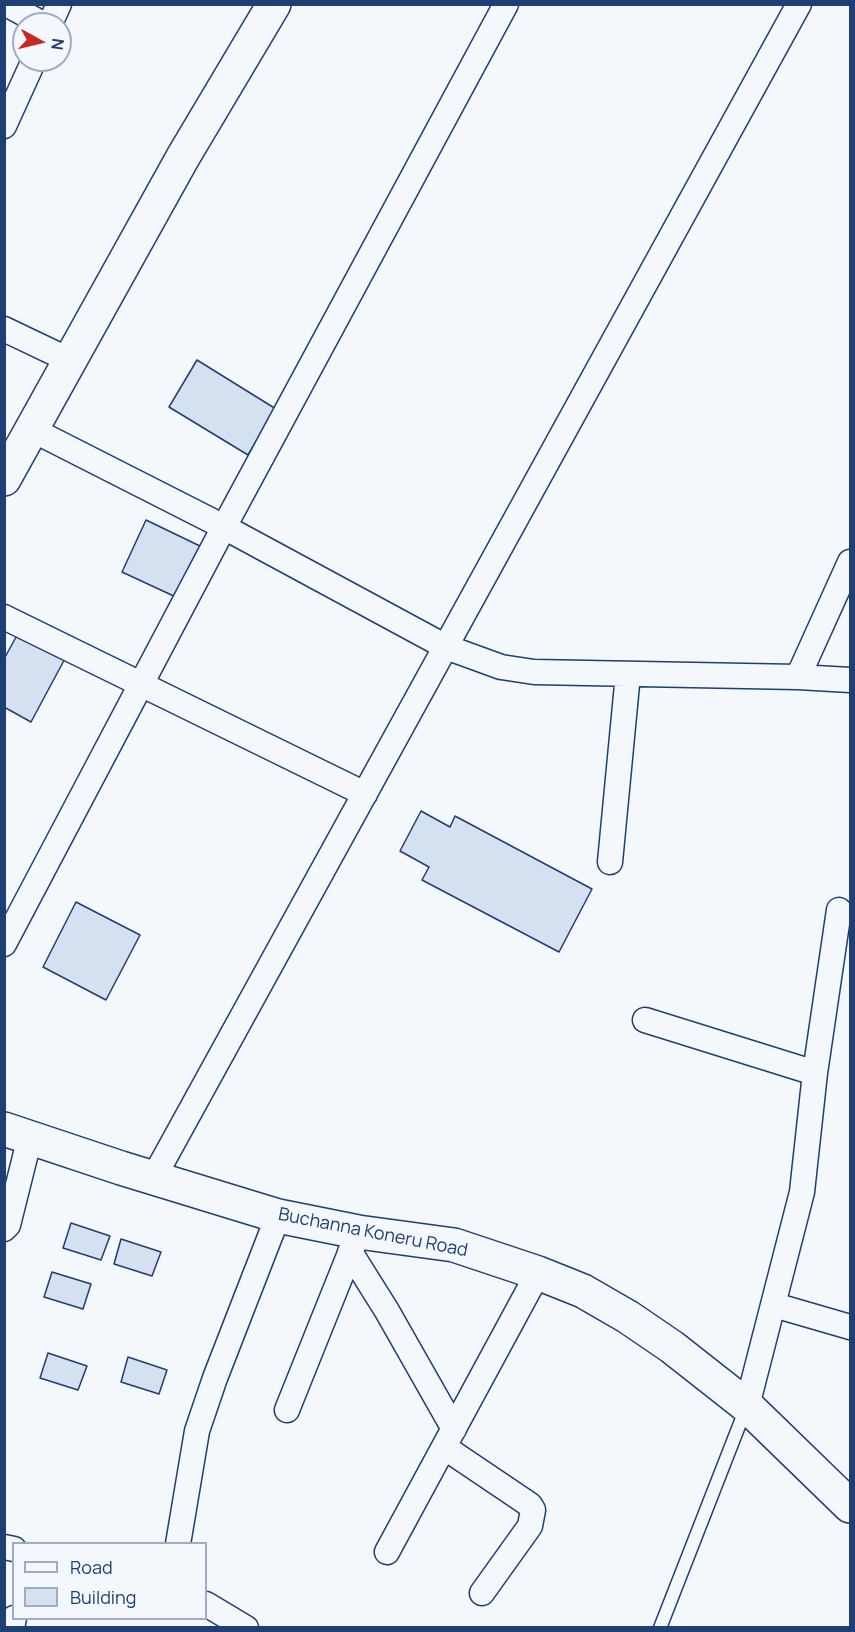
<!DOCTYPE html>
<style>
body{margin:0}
#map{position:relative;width:855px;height:1632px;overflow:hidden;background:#f4f7fb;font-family:Manrope,sans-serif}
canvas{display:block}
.frame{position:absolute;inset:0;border:6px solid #1d3f73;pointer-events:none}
.legend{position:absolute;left:12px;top:1542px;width:195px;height:78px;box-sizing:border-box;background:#f4f7fb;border:2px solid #9eadc5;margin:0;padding:8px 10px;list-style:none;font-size:18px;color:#1d3f73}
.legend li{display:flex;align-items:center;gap:12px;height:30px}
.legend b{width:30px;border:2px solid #9eadc5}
.north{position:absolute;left:12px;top:12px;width:60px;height:60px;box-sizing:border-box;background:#f4f7fb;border:2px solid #9eadc5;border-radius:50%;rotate:98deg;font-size:16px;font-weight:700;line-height:24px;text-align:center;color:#1d3f73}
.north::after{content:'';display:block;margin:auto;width:21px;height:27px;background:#c62828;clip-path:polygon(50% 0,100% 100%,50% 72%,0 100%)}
</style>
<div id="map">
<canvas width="855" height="1632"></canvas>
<div class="frame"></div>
<ul class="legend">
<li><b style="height:8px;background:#f4f7fb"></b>Road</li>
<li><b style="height:16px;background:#d5e0f0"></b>Building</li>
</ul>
<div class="north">N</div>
</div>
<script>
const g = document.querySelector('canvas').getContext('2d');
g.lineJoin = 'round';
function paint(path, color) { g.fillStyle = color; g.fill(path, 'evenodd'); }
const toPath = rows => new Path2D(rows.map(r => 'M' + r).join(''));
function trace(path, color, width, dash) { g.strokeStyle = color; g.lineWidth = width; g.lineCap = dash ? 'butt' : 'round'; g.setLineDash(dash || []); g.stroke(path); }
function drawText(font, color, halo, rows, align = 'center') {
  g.font = font + ' Manrope,sans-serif'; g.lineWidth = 4.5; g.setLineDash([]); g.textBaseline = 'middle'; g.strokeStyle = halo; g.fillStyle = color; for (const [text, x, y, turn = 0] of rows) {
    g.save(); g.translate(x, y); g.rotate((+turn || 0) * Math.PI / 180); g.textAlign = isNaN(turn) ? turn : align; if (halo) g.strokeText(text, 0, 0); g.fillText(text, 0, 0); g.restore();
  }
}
const building = toPath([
 [197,360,276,409,248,455,169,407,197,360],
 [146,520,202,547,178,598,122,572,146,520],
 [21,628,68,653,31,722,4,707,4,659,21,628],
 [421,811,450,827,455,816,592,889,559,952,422,880,429,867,400,851,421,811],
 [76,902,140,935,106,1000,43,967,76,902],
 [71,1223,110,1236,101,1260,63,1248,71,1223],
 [121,1239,161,1252,152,1276,114,1264,121,1239],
 [52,1272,91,1284,83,1309,44,1297,52,1272],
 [48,1353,87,1366,78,1390,40,1378,48,1353],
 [128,1357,167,1370,159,1394,121,1382,128,1357]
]);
paint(building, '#d5e0f0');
trace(building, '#1d3f73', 1.5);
const lane = toPath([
 [660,1628,746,1408]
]);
const street = toPath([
 [6,4,43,24],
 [50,24,59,4],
 [4,126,34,60],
 [4,329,71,361],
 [33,430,224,527,446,647,501,667,534,672,798,677,850,680],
 [4,617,365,794],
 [798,677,850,562],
 [610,862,628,674],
 [4,944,224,527,506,4],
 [645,1020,815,1073],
 [154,1177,799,4],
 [4,1229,8,1225,30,1137],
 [350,1252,387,1311,454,1429],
 [774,1305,850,1327],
 [747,1406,802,1192,815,1073,839,910],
 [287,1410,354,1243],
 [444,1447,530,1505,533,1510,530,1526,482,1593],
 [178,1544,197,1431,215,1378,278,1216],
 [4,1547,14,1549],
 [387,1552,538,1273],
 [206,1604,246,1628],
 [12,1628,14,1618]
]);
const secondary = toPath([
 [4,479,183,157,274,4],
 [4,1129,121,1168,278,1216,358,1232,454,1245,538,1273,583,1291,628,1317,672,1347,747,1406,850,1506]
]);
trace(lane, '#1d3f73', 15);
trace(street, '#1d3f73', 27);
trace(secondary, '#1d3f73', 36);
trace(lane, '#f4f7fb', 12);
trace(street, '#f4f7fb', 24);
trace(secondary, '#f4f7fb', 33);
drawText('18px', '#1d3f73', '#f4f7fb', [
 ["Buchanna Koneru Road",373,1233,11]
]);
</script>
